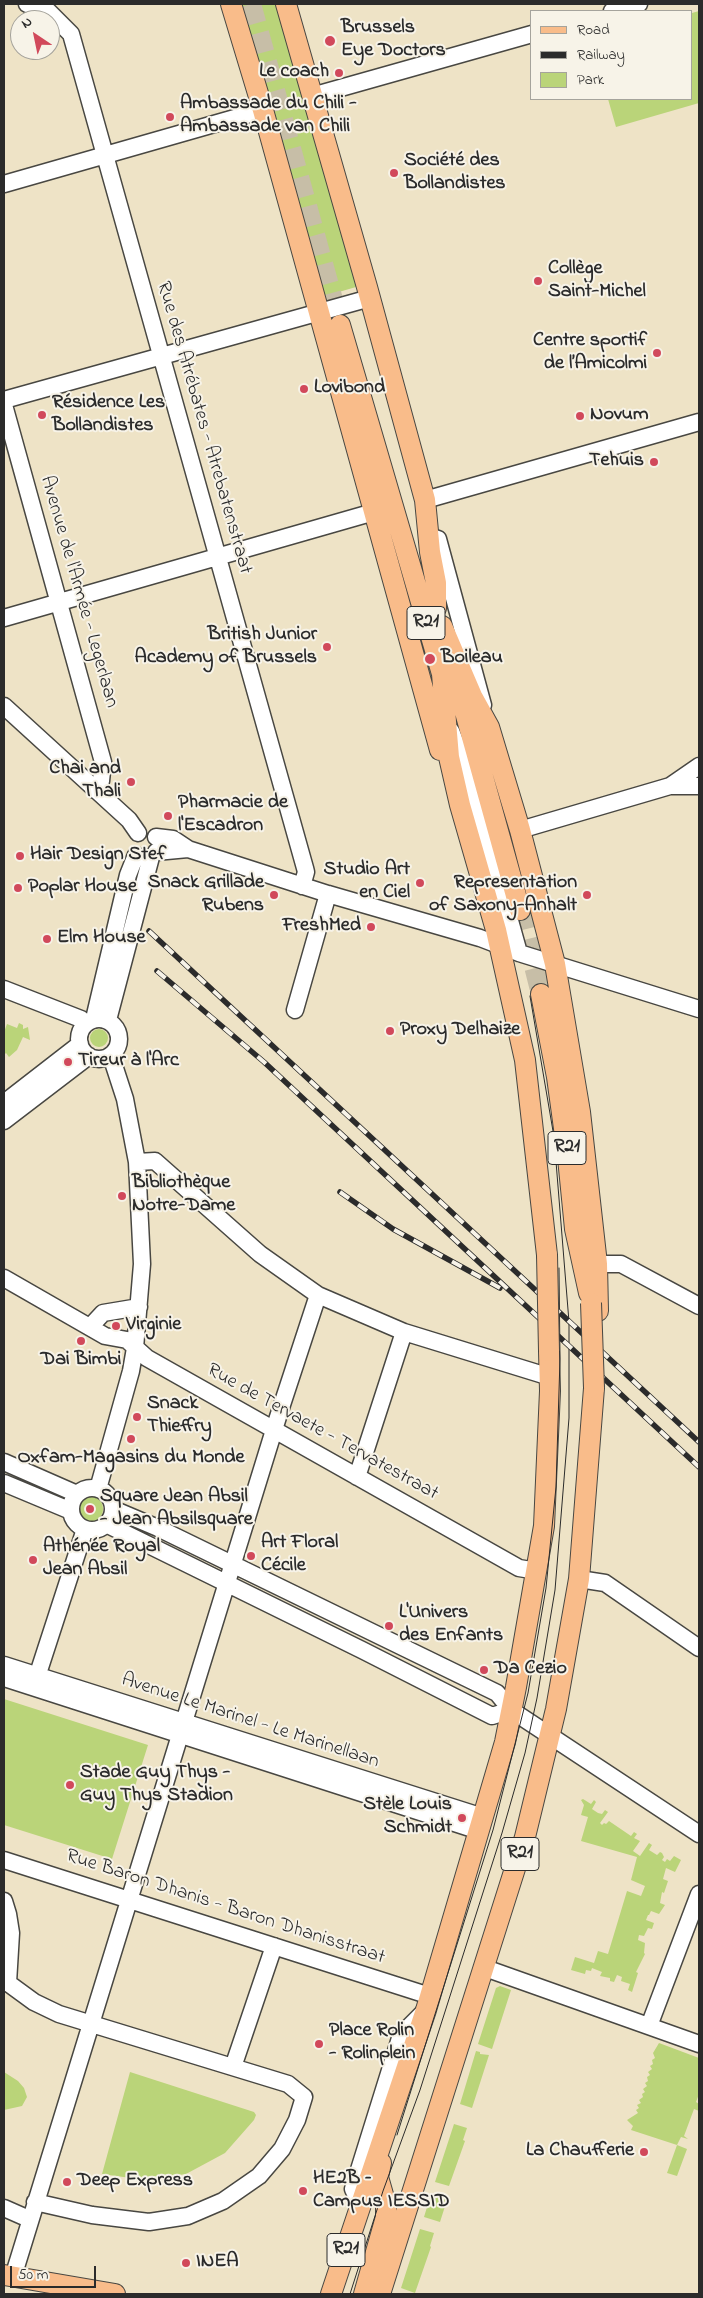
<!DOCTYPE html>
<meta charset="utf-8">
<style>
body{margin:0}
#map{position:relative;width:703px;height:2298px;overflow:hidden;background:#eee3c6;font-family:"Indie Flower",sans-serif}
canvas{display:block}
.frame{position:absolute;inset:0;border:5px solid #2b2b2b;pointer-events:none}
.legend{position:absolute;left:530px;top:10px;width:162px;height:90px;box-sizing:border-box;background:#f7f3e8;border:1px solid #a5a39c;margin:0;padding:6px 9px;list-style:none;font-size:15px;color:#2b2b2b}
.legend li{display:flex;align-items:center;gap:10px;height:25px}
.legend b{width:25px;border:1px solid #a5a39c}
.north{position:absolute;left:10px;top:10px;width:50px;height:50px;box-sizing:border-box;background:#f7f3e8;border:1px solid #a5a39c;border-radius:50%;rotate:326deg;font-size:14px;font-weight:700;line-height:20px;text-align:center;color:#2b2b2b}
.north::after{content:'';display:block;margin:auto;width:18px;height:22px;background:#d1495b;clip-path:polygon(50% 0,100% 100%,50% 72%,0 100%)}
.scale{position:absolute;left:10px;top:2266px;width:86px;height:22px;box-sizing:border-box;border:2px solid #2b2b2b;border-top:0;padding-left:6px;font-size:15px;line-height:18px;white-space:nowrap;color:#2b2b2b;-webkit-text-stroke:4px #f7f3e8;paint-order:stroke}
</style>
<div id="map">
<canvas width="703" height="2298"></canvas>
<div class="frame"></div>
<ul class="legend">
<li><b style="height:6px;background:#f9bc8a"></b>Road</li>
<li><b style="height:6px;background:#2b2b2b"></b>Railway</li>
<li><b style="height:14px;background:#bad479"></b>Park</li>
</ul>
<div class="north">N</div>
<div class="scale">50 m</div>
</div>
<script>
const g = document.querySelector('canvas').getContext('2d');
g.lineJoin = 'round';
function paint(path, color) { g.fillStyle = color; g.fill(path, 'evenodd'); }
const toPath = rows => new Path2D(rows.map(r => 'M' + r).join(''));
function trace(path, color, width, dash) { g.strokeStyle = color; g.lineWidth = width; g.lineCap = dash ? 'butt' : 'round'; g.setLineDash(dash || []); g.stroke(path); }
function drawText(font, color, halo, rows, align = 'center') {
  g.font = font + ' "Indie Flower",sans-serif'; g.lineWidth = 4; g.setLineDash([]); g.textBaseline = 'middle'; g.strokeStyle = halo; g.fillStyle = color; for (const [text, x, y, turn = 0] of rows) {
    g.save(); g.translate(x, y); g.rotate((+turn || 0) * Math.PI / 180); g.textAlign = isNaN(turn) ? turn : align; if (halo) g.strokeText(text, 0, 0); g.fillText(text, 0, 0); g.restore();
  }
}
paint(toPath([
 [237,4,281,4,356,287,325,296],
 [699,11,699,103,616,127,608,99,692,99,692,13],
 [19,1023,23,1025,23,1029,28,1027,30,1040,23,1037,17,1050,9,1057,6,1053,4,1055,4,1032,7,1024,17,1028],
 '90 1038a9 9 0 1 1 18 0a9 9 0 1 1-18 0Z',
 '77 1509a13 13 0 1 1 26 0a13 13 0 1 1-26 0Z',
 [4,1699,148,1745,112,1859,4,1825],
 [583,1799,591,1804,594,1800,596,1802,592,1809,598,1813,602,1814,605,1810,608,1812,600,1823,602,1825,604,1823,606,1824,609,1821,631,1836,634,1832,637,1834,634,1838,640,1841,633,1851,640,1856,649,1843,652,1845,649,1850,657,1855,660,1852,662,1853,664,1857,662,1860,665,1862,667,1859,670,1861,674,1856,681,1860,675,1872,666,1868,663,1879,668,1881,664,1893,662,1892,660,1903,665,1905,659,1914,651,1911,649,1915,648,1915,646,1920,654,1923,652,1929,648,1928,644,1936,639,1935,638,1940,645,1943,644,1953,645,1954,636,1972,638,1973,632,1992,628,1990,630,1984,621,1981,622,1977,617,1975,614,1982,610,1981,610,1978,600,1976,602,1972,592,1968,591,1971,586,1970,585,1974,571,1970,575,1957,594,1963,598,1951,608,1954,627,1891,641,1896,645,1886,631,1880,637,1857,581,1841,588,1817,581,1815,584,1805,581,1800],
 [500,1986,511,1990,492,2049,478,2044,496,1988],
 [659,2043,699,2058,699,2094,696,2102,699,2104,699,2111,694,2109,684,2136,688,2139,681,2137,677,2145,687,2149,677,2176,667,2173,677,2145,631,2130,633,2126,627,2120,638,2113,636,2110,639,2108,637,2105,641,2103,639,2100,643,2097,642,2094,645,2092,643,2089,647,2086,645,2083,648,2081,647,2077,650,2075,648,2072,652,2069,650,2066,653,2064,652,2060,655,2058,653,2053],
 [476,2051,480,2052,480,2054,489,2055,472,2108,460,2104],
 [4,2072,18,2081,24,2088,27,2097,22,2106,4,2110],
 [130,2072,254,2112,256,2115,254,2120,225,2153,186,2174,145,2180,102,2174],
 [454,2124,467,2128,463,2140,465,2141,449,2186,435,2182],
 [431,2194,447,2200,440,2222,424,2217],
 [420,2229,434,2233,430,2246,431,2247,415,2293,401,2288]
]), '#bad479');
trace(toPath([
 [251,4,340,325],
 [520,910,541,994]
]), '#c7bea7', 20, [20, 10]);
const minor = toPath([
 [27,4,48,11,71,34,305,868,306,872,302,886],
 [612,11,639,4],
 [312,96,532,34],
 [4,184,263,110],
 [4,400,370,298],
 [4,405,103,762,101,781,95,790],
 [425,500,699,422],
 [429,536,438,539,483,705],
 [4,618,374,512],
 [4,706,129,820,138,833],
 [451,731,473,788,519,953],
 [670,786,699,786],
 [520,830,670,786,699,766],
 [156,837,173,839,188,849,328,894,480,938,519,953,699,1009],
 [156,852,188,849],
 [4,989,81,1019,86,1023],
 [295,1010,328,894],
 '79 1039a20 20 0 1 1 40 0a20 20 0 1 1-40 0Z',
 [94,1019,128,875,136,855],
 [108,1020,151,857],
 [4,1103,80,1044],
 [4,1121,89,1056],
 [137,1162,155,1161,260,1254,318,1295,404,1332,550,1377],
 [597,1264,621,1264,699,1306],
 [4,1278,105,1336,127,1340,147,1358,519,1568,537,1571],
 [90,1327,103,1313,139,1307],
 [4,1462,77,1494],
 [357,1477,404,1332],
 [4,1483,71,1511],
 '71 1509a21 21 0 1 1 42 0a21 21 0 1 1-42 0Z',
 [98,1489,131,1371,135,1348,142,1264,137,1162,125,1099,111,1056],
 [113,1509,158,1528,497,1693,511,1710,699,1834],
 [106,1524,362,1650,492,1716,511,1710],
 [579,1579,605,1583,699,1648],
 [4,1665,483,1817],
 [4,1678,479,1831],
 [34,1686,85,1529],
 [4,1860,430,1996],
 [4,1901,8,1914,11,1933,8,1983],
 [485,1968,699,2044],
 [8,1983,34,2002,59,2014,288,2084,304,2097,297,2120,282,2149,259,2176,223,2201,188,2216,149,2222,92,2215,35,2202],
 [649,2026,699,1894],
 [233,2067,274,1946],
 [361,2206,353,2189,401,2035,426,2010],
 [4,2208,29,2219],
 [13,2277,278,1417,318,1295]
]);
const major = toPath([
 [231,4,263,110,440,750],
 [286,4,367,287,425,500,430,552,436,583,436,608],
 [340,325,442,674,449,757,460,805,496,930,525,1060,547,1255],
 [442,626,472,696,489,727,520,830,555,964,580,1112,597,1264,598,1311],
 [457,683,520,910],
 [541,994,557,1077,568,1158,575,1229,589,1293],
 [4,2275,115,2294],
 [331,2294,426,2010,505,1742,516,1687,544,1526,550,1391,549,1351],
 [364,2294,386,2217,386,2205,378,2177,381,2163],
 [380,2294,525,1837,556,1709,579,1579,594,1388]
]);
trace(minor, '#484742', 19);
trace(major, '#484742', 22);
trace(minor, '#fff', 16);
trace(major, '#f9bc8a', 20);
trace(toPath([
 [397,2135,493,1830,528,1693,546,1588,556,1487,560,1359,559,1268],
 [350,2294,383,2191,420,2090,502,1833,525,1753,537,1698,555,1590,569,1418,569,1322,554,1137,530,996]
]), '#2b2b2b', 1);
const rail = toPath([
 [149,931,699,1442],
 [157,971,264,1062,699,1467],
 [340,1192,393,1229,500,1288]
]);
trace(rail, '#2b2b2b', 5.5);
trace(rail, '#f7f3e8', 4, [11]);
const majorBridge = toPath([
 [547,1255,549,1351],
 [591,1303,594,1388]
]);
trace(majorBridge, '#484742', 22, []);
trace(majorBridge, '#f9bc8a', 20);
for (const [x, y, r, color] of [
 [330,41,6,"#d1495b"],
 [339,73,5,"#d1495b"],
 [170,117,5,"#d1495b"],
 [394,173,5,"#d1495b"],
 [538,281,5,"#d1495b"],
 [657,353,5,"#d1495b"],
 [304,389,5,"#d1495b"],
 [42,415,5,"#d1495b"],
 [580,416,5,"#d1495b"],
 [654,462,5,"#d1495b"],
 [327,647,5,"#d1495b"],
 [430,659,6,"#d1495b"],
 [131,782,5,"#d1495b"],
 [168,816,5,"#d1495b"],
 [20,856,5,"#d1495b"],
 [420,883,5,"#d1495b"],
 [18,888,5,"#d1495b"],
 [274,895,5,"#d1495b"],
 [587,895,5,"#d1495b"],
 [371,927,5,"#d1495b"],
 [47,939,5,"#d1495b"],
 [390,1031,5,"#d1495b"],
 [68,1062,5,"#d1495b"],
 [122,1196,5,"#d1495b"],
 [116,1326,5,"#d1495b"],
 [81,1341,5,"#d1495b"],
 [137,1417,5,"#d1495b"],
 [131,1439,5,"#d1495b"],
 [90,1509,5,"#d1495b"],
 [251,1556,5,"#d1495b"],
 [33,1560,5,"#d1495b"],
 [389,1626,5,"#d1495b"],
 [484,1670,5,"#d1495b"],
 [70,1785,5,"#d1495b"],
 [462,1818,5,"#d1495b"],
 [319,2044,5,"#d1495b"],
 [644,2152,5,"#d1495b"],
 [67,2182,5,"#d1495b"],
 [303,2191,5,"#d1495b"],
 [186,2263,5,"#d1495b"]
]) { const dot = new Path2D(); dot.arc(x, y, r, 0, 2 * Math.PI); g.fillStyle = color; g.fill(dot); trace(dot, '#f7f3e8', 2); }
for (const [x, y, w] of [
 [426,623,38],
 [567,1148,38],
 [520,1854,38],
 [346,2250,38]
]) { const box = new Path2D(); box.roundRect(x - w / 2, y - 16.5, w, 33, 4); g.fillStyle = '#f7f3e8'; g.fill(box); trace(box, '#2b2b2b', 1); }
drawText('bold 19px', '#2b2b2b', null, [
 ["R21",426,623],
 ["R21",567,1148],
 ["R21",520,1854],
 ["R21",346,2250]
]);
drawText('bold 20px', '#2b2b2b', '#f7f3e8', [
 ["Brussels",341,29],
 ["Eye Doctors",341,52],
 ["Le coach",329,73,"right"],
 ["Ambassade du Chili -",180,105],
 ["Ambassade van Chili",180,128],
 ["Société des",404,162],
 ["Bollandistes",404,185],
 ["Collège",548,270],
 ["Saint-Michel",548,293],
 ["Centre sportif",647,342,"right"],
 ["de l’Amicolmi",647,365,"right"],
 ["Lovibond",314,389],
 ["Résidence Les",52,404],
 ["Bollandistes",52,427],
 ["Novum",590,416],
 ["Tehuis",644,462,"right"],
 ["British Junior",317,636,"right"],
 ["Academy of Brussels",317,659,"right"],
 ["Boileau",441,659],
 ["Chai and",121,770,"right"],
 ["Thali",121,793,"right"],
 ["Pharmacie de",178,804],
 ["l'Escadron",178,827],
 ["Hair Design Stef",30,856],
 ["Studio Art",410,871,"right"],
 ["en Ciel",410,894,"right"],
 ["Snack Grillade",264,884,"right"],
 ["Rubens",264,907,"right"],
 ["Representation",577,884,"right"],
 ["of Saxony-Anhalt",577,907,"right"],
 ["Poplar House",28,888],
 ["FreshMed",361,927,"right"],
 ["Elm House",57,939],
 ["Proxy Delhaize",400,1031],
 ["Tireur à l'Arc",78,1062],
 ["Bibliothèque",132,1184],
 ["Notre-Dame",132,1207],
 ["Virginie",126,1326],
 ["Dai Bimbi",81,1361,"center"],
 ["Snack",147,1405],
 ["Thieffry",147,1428],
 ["Oxfam-Magasins du Monde",131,1459,"center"],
 ["Square Jean Absil",100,1498],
 ["- Jean Absilsquare",100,1521],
 ["Art Floral",261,1544],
 ["Cécile",261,1567],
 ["Athénée Royal",43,1548],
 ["Jean Absil",43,1571],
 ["L'Univers",399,1614],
 ["des Enfants",399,1637],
 ["Da Cezio",494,1670],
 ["Stade Guy Thys -",80,1774],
 ["Guy Thys Stadion",80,1797],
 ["Stèle Louis",452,1806,"right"],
 ["Schmidt",452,1829,"right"],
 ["Place Rolin",329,2032],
 ["- Rolinplein",329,2055],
 ["La Chaufferie",634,2152,"right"],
 ["HE2B –",313,2180],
 ["Campus IESSID",313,2203],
 ["Deep Express",77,2182],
 ["INEA",196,2263]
], 'left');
drawText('20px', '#2b2b2b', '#f7f3e8', [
 ["Rue des Atrébates - Atrebatenstraat",203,428,74],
 ["Avenue de l'Armée - Legerlaan",78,592,74],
 ["Rue de Tervaete - Tervatestraat",322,1433,29],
 ["Avenue Le Marinel - Le Marinellaan",250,1722,18],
 ["Rue Baron Dhanis - Baron Dhanisstraat",225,1908,18]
]);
</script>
